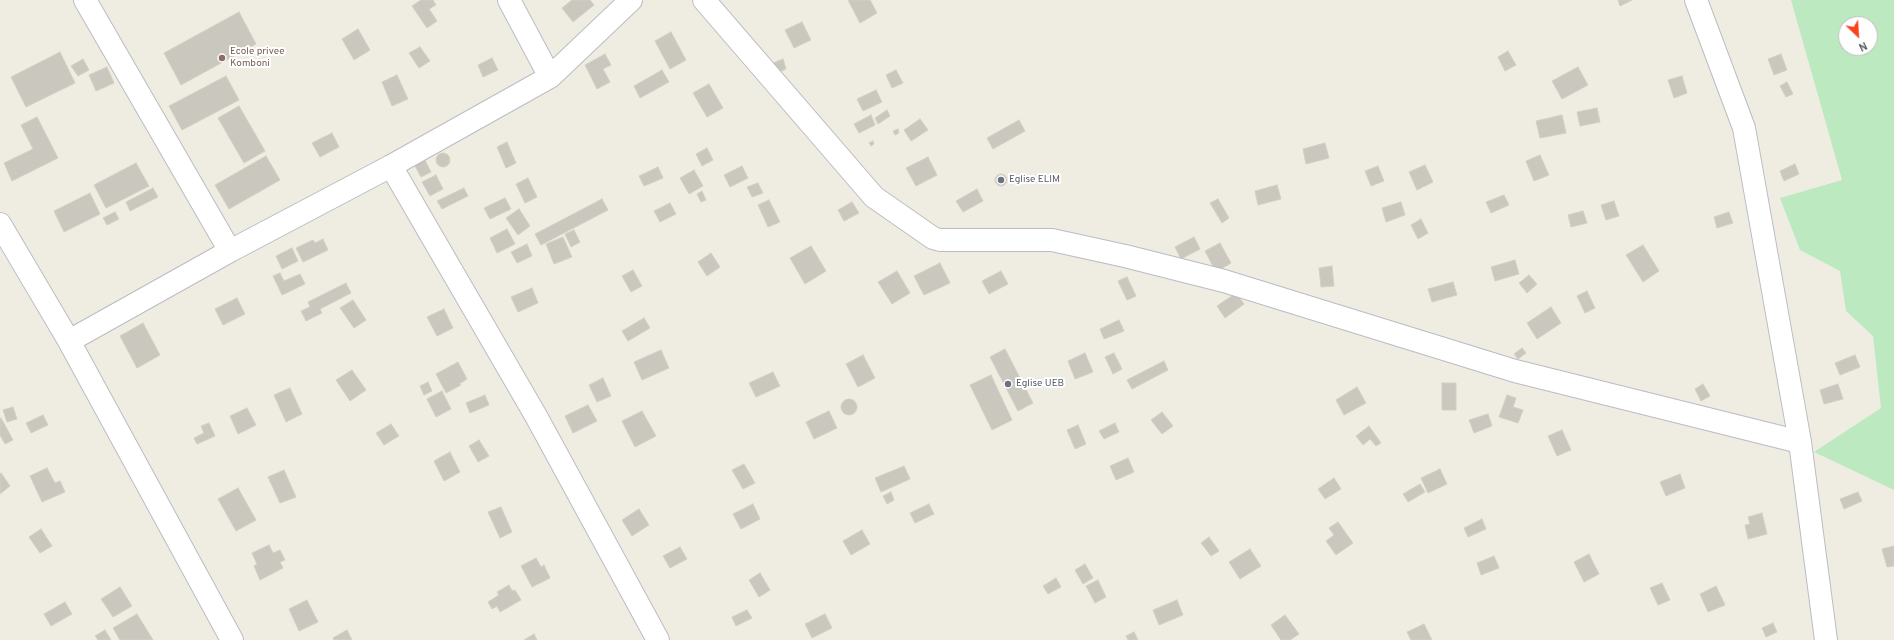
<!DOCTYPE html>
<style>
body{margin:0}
#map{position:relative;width:1894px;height:640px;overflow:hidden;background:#efede2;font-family:Overpass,sans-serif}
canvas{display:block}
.north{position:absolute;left:1838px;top:16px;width:40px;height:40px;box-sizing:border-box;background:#fff;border:1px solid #bdbfc1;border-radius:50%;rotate:155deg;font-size:11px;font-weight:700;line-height:16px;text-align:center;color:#5a5e64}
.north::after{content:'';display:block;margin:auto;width:14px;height:18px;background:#fa421d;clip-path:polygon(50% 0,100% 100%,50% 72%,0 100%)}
</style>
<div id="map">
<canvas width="1894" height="640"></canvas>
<div class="north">N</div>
</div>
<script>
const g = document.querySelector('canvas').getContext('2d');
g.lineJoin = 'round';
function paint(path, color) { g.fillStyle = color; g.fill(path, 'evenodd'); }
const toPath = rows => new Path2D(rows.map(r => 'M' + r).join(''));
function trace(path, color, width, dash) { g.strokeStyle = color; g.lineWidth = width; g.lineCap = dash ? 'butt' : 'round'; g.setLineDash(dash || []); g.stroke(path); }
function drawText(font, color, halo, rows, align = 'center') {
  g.font = font + ' Overpass,sans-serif'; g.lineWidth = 4; g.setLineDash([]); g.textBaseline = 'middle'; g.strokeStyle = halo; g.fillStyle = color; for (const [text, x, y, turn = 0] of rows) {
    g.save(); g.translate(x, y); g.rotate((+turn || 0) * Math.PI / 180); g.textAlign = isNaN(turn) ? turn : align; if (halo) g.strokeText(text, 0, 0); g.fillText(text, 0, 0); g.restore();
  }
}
paint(toPath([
 [1791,0,1894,0,1894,490,1814,452,1881,408,1873,336,1846,311,1840,271,1800,250,1780,198,1842,180],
 [1846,24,1870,24,1870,48,1846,48]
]), '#bce9c0');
const building = toPath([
 [421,0,433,0,436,5,429,9,437,21,427,28,412,6,421,0],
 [572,0,590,0,594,5,573,22,562,8,572,0],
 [848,0,870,0,877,13,860,23,848,0],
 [1618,0,1632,0,1620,6,1618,0],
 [239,12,256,44,181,85,164,53,239,12],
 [802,22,811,40,794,48,785,30,802,22],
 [358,29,370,50,354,60,342,39,358,29],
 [671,32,686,60,670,69,655,41,671,32],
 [420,47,430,61,419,68,409,53,420,47],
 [1508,51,1516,65,1505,71,1498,57,1508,51],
 [60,52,75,83,26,107,11,77,60,52],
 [605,54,611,65,603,69,610,82,597,89,585,65,605,54],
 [1781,54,1787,70,1774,75,1768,59,1781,54],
 [492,58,498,70,483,77,478,65,492,58],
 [83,59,89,70,78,76,71,66,83,59],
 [783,59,786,69,775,74,771,64,783,59],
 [107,67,114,83,96,91,89,75,107,67],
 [1578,67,1588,85,1562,99,1552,81,1578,67],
 [662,70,669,82,640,98,634,86,662,70],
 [896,70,903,83,892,88,886,75,896,70],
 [397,75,408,99,392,106,382,82,397,75],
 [226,76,239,100,182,130,169,106,226,76],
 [1682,76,1687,93,1674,98,1668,80,1682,76],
 [1787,82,1793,94,1786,97,1780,86,1787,82],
 [709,84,723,108,707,117,693,93,709,84],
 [876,90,882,102,863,111,857,99,876,90],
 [239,106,265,151,244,163,218,118,239,106],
 [1597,108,1600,122,1580,126,1577,112,1597,108],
 [887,110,890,116,878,124,875,118,887,110],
 [871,115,875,125,859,133,854,124,871,115],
 [1562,115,1566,133,1540,138,1536,121,1562,115],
 [37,117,58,158,12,181,4,163,33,149,21,125,37,117],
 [920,119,928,130,911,141,904,130,920,119],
 [1019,120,1025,131,993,149,987,138,1019,120],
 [898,129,899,133,895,135,893,131,898,129],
 [332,133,339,147,320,157,312,143,332,133],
 [873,141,874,144,871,146,869,143,873,141],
 [507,142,516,163,506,168,497,147,507,142],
 [1325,143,1329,158,1306,164,1303,149,1325,143],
 [707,148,713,160,702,166,696,154,707,148],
 '436 160a7 7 0 1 1 14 0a7 7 0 1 1-14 0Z',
 [1540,155,1549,175,1534,181,1526,161,1540,155],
 [266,156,280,180,229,209,215,185,266,156],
 [928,157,937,175,916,186,906,168,928,157],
 [425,160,431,172,421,177,415,166,425,160],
 [136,163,149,186,106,208,94,185,136,163],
 [1795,164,1799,174,1784,181,1780,171,1795,164],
 [1425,165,1433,182,1417,190,1409,172,1425,165],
 [742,166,748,178,730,187,724,175,742,166],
 [1378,166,1384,181,1371,186,1365,171,1378,166],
 [658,167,663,178,644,186,639,176,658,167],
 [694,170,703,186,689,194,680,178,694,170],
 '995 180a6 6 0 1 1 12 0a6 6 0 1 1-12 0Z',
 [436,175,443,189,430,196,422,182,436,175],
 [528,178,537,197,525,203,516,184,528,178],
 [758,183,763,193,752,197,747,187,758,183],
 [1277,185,1281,199,1258,205,1255,191,1277,185],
 [153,188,158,197,130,211,126,202,153,188],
 [464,188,468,196,442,209,437,201,464,188],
 [977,189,983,201,963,212,956,201,977,189],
 [702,191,706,200,701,202,697,194,702,191],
 [90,193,100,214,64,232,54,211,90,193],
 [1504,195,1509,205,1491,213,1486,202,1504,195],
 [505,198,511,209,490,219,484,208,505,198],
 [602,199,608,210,541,245,535,234,602,199],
 [1218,199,1229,218,1222,223,1210,203,1218,199],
 [769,200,780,222,768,227,758,205,769,200],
 [1614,201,1619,216,1606,220,1601,205,1614,201],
 [852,202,859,213,844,221,838,210,852,202],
 [1401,202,1405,215,1386,222,1382,208,1401,202],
 [670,203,676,214,660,222,654,211,670,203],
 [519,209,530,226,518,235,506,218,519,209],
 [1583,211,1587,223,1571,227,1568,215,1583,211],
 [115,212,119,219,107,225,103,218,115,212],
 [1729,212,1733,223,1717,228,1714,217,1729,212],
 [1421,219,1428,233,1418,239,1411,225,1421,219],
 [507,229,515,244,497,253,490,238,507,229],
 [574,230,580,242,571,247,565,234,574,230],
 [563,237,572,257,554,264,546,244,563,237],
 [1194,237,1200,249,1181,259,1175,247,1194,237],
 [323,239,328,250,303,262,296,248,313,240,315,243,323,239],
 [1220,243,1231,263,1216,272,1205,251,1220,243],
 [527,244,532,256,517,263,511,252,527,244],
 [1643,245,1659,271,1643,282,1626,255,1643,245],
 [811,246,826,271,805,284,790,258,811,246],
 [292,248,298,261,282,269,276,256,292,248],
 [711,253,720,267,707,276,698,262,711,253],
 [1515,260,1519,274,1495,281,1491,267,1515,260],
 [940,263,950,283,924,295,914,276,940,263],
 [1332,266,1334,286,1321,287,1319,268,1332,266],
 [633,270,642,286,631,292,622,276,633,270],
 [897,271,910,293,892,304,878,282,897,271],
 [1001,271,1008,284,989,294,982,281,1001,271],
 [280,273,284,281,300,274,305,284,282,295,273,276,280,273],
 [1529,275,1537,284,1527,293,1519,283,1529,275],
 [1127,277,1136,296,1127,300,1118,281,1127,277],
 [1453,282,1457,295,1432,302,1428,289,1453,282],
 [346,283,351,293,320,309,322,313,306,321,301,311,310,307,308,302,346,283],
 [532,288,538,303,518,312,511,297,532,288],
 [1587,291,1595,308,1585,313,1577,296,1587,291],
 [1236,293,1244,304,1225,318,1217,306,1236,293],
 [237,298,245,314,223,325,215,309,237,298],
 [353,300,366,320,354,328,340,308,353,300],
 [1551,307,1561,323,1537,339,1527,323,1551,307],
 [444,309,453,328,437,336,427,317,444,309],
 [644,318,650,328,628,341,622,331,644,318],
 [1119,320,1124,331,1104,339,1100,329,1119,320],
 [143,323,160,355,137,368,120,336,143,323],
 [1522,348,1526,353,1518,359,1514,354,1522,348],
 [1005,349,1033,403,1018,411,990,357,1005,349],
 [661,350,669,368,642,380,634,362,661,350],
 [1085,353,1093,372,1075,379,1068,361,1085,353],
 [1114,353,1122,369,1113,374,1105,357,1114,353],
 [863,355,875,378,858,387,846,364,863,355],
 [1855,355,1860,367,1840,375,1835,363,1855,355],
 [1164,361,1168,370,1132,389,1127,380,1164,361],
 [458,362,467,379,459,384,461,385,446,393,436,374,458,362],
 [352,370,366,390,350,401,336,380,352,370],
 [773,372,780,386,756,397,749,383,773,372],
 [991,375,1012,420,992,430,970,385,991,375],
 [603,378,611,396,597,402,589,385,603,378],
 [428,382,432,391,424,395,420,386,428,382],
 [1442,383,1456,383,1456,410,1442,410,1442,383],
 [1703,384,1710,396,1701,401,1695,389,1703,384],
 [1838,384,1843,399,1824,404,1820,390,1838,384],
 [1357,387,1366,403,1344,415,1336,400,1357,387],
 [290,388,302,414,286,422,274,395,290,388],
 [442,391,451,409,436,417,427,399,442,391],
 [485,395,489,405,470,413,466,403,485,395],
 [1507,395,1516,398,1513,407,1523,410,1518,423,1499,417,1507,395],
 '841 407a8 8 0 1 1 16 0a8 8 0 1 1-16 0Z',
 [588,405,597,421,573,433,565,416,588,405],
 [13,407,17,419,7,422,3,410,13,407],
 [247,408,256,425,238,434,230,416,247,408],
 [642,411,656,436,635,447,622,421,642,411],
 [829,411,837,428,814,439,806,422,829,411],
 [1162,412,1173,426,1162,434,1151,420,1162,412],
 [1488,414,1492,426,1474,433,1469,420,1488,414],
 [43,415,48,425,31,433,26,423,43,415],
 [1,418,13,440,5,444,0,435,0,419,1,418],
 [209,423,215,436,197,444,194,438,204,433,201,426,209,423],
 [1115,423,1119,432,1104,439,1099,431,1115,423],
 [391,424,399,436,384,445,376,433,391,424],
 [1078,425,1086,444,1075,449,1067,430,1078,425],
 [1369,426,1381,443,1376,446,1370,439,1363,445,1356,436,1369,426],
 [1562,430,1571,450,1557,456,1548,436,1562,430],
 [479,440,489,456,478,462,469,446,479,440],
 [450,452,460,472,444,481,434,461,450,452],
 [1128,458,1134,472,1116,480,1110,466,1128,458],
 [744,464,755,483,743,489,732,470,744,464],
 [904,466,910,479,881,492,875,478,904,466],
 [47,468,55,483,60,481,65,492,42,502,30,476,47,468],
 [1440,469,1447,484,1428,493,1421,478,1440,469],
 [284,470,296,497,280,503,268,477,284,470],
 [1,473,10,486,0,494,0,474,1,473],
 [1680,474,1685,488,1666,496,1660,482,1680,474],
 [1334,478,1341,489,1325,499,1318,489,1334,478],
 [1420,484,1425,492,1408,502,1403,494,1420,484],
 [238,488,256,520,236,531,218,499,238,488],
 [891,492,894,500,887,504,883,496,891,492],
 [1858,492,1862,501,1844,509,1840,499,1858,492],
 [753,504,760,519,741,529,733,514,753,504],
 [929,504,934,514,915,523,910,513,929,504],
 [501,507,512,532,500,538,488,512,501,507],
 [639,509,649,525,632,536,622,520,639,509],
 [1762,513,1767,534,1748,539,1745,525,1750,524,1748,517,1762,513],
 [1482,519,1486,529,1468,537,1464,528,1482,519],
 [1338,522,1353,543,1336,555,1326,541,1334,535,1329,528,1338,522],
 [41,529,52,546,40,553,29,537,41,529],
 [862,530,870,544,851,555,843,541,862,530],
 [1209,537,1219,551,1211,556,1201,543,1209,537],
 [269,545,273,553,280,550,285,560,280,562,283,568,260,580,254,566,257,564,252,553,269,545],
 [1894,546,1894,566,1887,567,1882,549,1894,546],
 [680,547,687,559,670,568,663,556,680,547],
 [1250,549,1261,566,1240,579,1229,562,1250,549],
 [1589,554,1599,574,1584,582,1574,562,1589,554],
 [1494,556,1499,568,1481,575,1477,563,1494,556],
 [536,558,541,567,544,565,550,578,532,587,521,566,536,558],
 [1085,564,1093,578,1083,584,1075,570,1085,564],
 [760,573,770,590,759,597,749,580,760,573],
 [1056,578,1061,587,1048,594,1043,586,1056,578],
 [1098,580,1106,597,1095,603,1086,586,1098,580],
 [1662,583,1670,600,1658,605,1650,588,1662,583],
 [509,585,512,591,515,590,521,600,500,612,497,606,492,609,488,602,499,595,497,592,509,585],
 [1716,586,1725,605,1708,612,1700,594,1716,586],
 [120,587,132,606,113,617,101,599,120,587],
 [307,600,318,622,299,631,289,609,307,600],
 [1177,600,1183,615,1159,625,1153,610,1177,600],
 [65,602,72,614,51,626,44,614,65,602],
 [747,610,752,618,736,626,732,617,747,610],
 [137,614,153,640,120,640,113,628,137,614],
 [825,614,832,628,812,638,805,624,825,614],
 [1285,615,1299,634,1290,640,1281,640,1271,625,1285,615],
 [1773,623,1777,632,1766,637,1762,628,1773,623],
 [1424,624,1432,640,1411,640,1407,632,1424,624],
 [105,630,111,640,98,640,95,636,105,630],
 [347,630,352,640,334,640,333,638,347,630],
 [1134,632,1138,640,1128,640,1126,636,1134,632],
 [534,634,537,640,524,640,534,634]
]);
paint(building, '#cac7bf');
trace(building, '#d4cfc0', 1);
const minor = toPath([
 [85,0,230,251],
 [509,0,550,77],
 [704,0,874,197,933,238,940,240,1052,240,1125,256,1224,281,1515,371,1800,442],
 [1696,0,1744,128,1800,442,1826,640],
 [391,166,536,416,658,640],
 [0,224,69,341,232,640],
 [69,341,230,251,391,166,550,77,631,0]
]);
trace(minor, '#babcc2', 24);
trace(minor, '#fff', 22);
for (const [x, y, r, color] of [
 [222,58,4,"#8d6e63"],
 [1001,180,4,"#6b7280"],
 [1008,384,4,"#6b7280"]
]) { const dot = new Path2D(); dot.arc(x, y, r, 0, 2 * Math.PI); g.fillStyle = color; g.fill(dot); trace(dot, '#fff', 1.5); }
drawText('10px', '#785e54', '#fff', [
 ["Ecole privee",230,52],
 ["Komboni",230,64]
], 'left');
drawText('10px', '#5b616d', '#fff', [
 ["Eglise ELIM",1009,180],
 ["Eglise UEB",1016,384]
], 'left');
</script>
